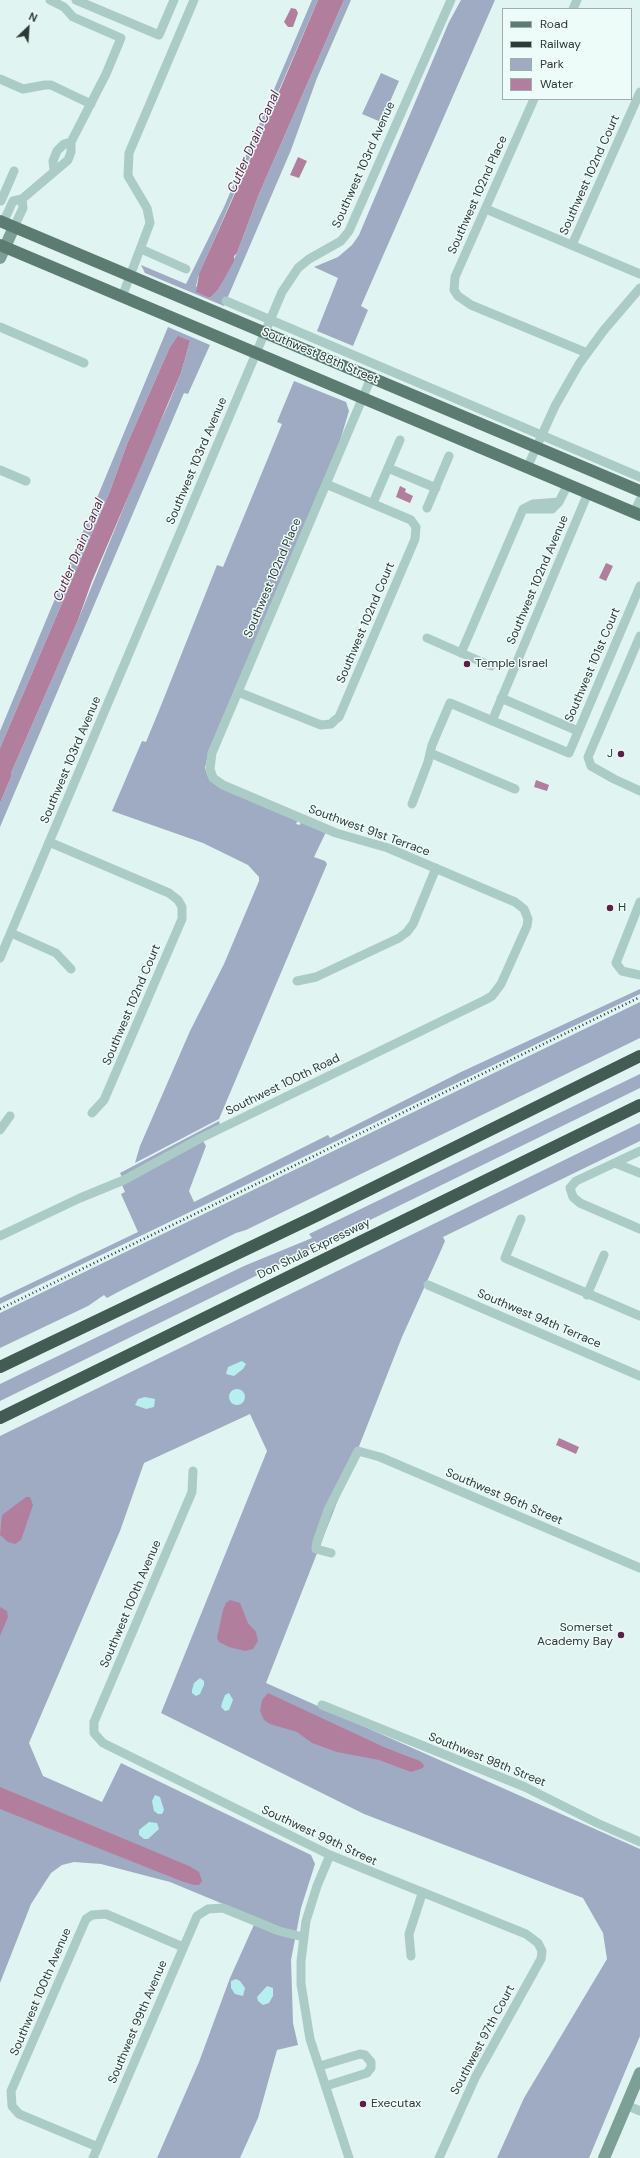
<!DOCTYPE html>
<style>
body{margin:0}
#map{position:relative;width:640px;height:2158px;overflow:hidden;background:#e0f4f1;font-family:"DM Sans",sans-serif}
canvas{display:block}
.legend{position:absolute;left:502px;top:8px;width:130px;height:92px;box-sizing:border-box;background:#edfbf9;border:1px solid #9faeab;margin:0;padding:5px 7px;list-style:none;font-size:12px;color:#2b3a35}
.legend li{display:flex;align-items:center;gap:8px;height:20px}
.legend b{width:20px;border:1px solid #9faeab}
.north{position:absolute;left:8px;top:8px;width:40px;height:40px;-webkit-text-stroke:3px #edfbf9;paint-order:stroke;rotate:25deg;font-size:11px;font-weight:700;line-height:16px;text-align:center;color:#2b3a35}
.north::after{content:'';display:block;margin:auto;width:14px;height:18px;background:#2b3a35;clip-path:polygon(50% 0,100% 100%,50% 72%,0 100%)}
</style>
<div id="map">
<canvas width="640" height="2158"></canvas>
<ul class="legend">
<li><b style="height:5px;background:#5c7c72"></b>Road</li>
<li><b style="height:5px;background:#2b3a35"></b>Railway</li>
<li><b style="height:11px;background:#9fabc3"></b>Park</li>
<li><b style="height:11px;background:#b17f9d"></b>Water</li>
</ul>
<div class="north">N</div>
</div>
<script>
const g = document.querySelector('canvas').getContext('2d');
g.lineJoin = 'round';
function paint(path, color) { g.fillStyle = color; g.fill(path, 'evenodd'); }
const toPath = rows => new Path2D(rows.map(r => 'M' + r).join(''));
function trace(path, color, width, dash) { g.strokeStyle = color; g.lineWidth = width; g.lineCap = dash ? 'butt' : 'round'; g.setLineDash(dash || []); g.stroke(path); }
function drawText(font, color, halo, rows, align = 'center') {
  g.font = font + ' "DM Sans",sans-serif'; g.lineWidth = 3; g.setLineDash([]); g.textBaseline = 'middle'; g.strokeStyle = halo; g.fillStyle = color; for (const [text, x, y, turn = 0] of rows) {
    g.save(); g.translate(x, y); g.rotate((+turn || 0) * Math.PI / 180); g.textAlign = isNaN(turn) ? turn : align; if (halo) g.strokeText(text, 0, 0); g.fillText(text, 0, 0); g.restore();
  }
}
paint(toPath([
 [312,0,318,0,198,277,196,286,201,293,210,298,218,290,237,253,259,194,344,0,351,0,317,78,291,150,224,306,145,273,141,265,186,284,224,207],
 [461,0,495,0,361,306,368,310,353,346,317,331,338,278,314,267,338,257,352,245,359,235,449,22],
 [381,73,399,81,381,122,362,114],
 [168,327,210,345,188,394,184,393,0,827,0,803,11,777,11,773,78,620,147,450,168,405,181,373,190,341,169,349,127,444,110,491,0,748,0,731],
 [294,381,346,402,349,411,339,444,208,755,205,768,208,777,298,820,296,824,300,825,301,822,326,832,314,857,325,861,327,864,219,1119,135,1163,140,1146,190,1031,224,964,259,881,259,877,248,865,203,843,112,811,142,741,146,742,160,708,217,565,223,567,282,424,277,422],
 [640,989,640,994,0,1304,0,1298,138,1232,121,1194,125,1192,122,1185,203,1141,206,1146,189,1191,194,1202,328,1135,330,1138,461,1072],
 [640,1002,640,1038,246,1230,236,1233,118,1292,107,1298,104,1295,88,1306,0,1348,0,1313],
 [640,1074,640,1088,0,1401,0,1384,244,1266,312,1238,309,1234],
 [219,1121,220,1125,122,1177,120,1173],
 [640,1123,640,1141,443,1237,445,1241,442,1248,402,1337,266,1683,640,1849,640,2036,589,2158,497,2158,524,2098,607,1959,603,1933,583,1898,364,1814,161,1713,267,1451,250,1414,144,1463,120,1531,29,1743,43,1776,102,1802,121,1763,311,1855,315,1864,301,1908,291,1960,293,2023,298,2045,277,2050,258,2118,240,2158,157,2158,199,2062,230,1978,257,1918,170,1882,101,1864,74,1862,62,1865,51,1873,31,1904,0,1983,0,1436]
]), '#9fabc3');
paint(toPath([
 [242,1361,246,1364,243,1369,234,1376,226,1374,228,1367],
 '229 1397a8 8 0 1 1 16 0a8 8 0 1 1-16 0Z',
 [145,1397,155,1399,154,1407,146,1409,135,1405,138,1399],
 [200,1678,204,1681,204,1685,200,1694,196,1696,192,1693,192,1690,194,1683],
 [229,1693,233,1700,229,1710,225,1711,221,1707,222,1703,225,1695],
 [155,1795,160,1797,164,1810,162,1814,158,1814,154,1811,152,1801],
 [149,1822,157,1823,159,1829,148,1839,144,1839,139,1835,139,1830],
 [236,1979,240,1981,245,1988,243,1996,235,1994,231,1988,231,1981],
 [267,1986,273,1988,273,1996,269,2003,263,2005,258,2001,257,1997]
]), '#b7eeef');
paint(toPath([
 [318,0,344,0,259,194,237,253,234,256,234,261,218,290,210,298,196,292,199,274,253,153],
 [291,8,296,9,298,13,293,27,288,27,284,22],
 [298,157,307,161,299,178,290,175],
 [178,336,190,341,181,373,92,581,78,620,11,773,11,777,0,803,0,748,110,491,127,444,169,349],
 [400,486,406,489,405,492,413,496,410,503,396,497],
 [606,563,613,566,606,581,599,578],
 [536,780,549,785,547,791,534,787],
 [559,1438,579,1447,576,1454,556,1445],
 [26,1497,30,1497,33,1505,21,1540,15,1544,8,1542,0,1535,2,1515],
 [230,1600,240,1603,248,1623,256,1632,258,1641,253,1649,245,1651,229,1647,219,1642,217,1638,223,1610,226,1603],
 [0,1607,7,1611,8,1617,0,1636],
 [268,1693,386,1748,420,1761,424,1765,423,1768,411,1772,379,1760,337,1752,312,1743,297,1732,270,1724,264,1720,260,1711,262,1700],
 [0,1787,189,1866,199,1872,202,1881,199,1885,194,1885,181,1881,0,1809]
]), '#b17f9d');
trace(toPath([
 [76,0,159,35,174,0],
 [573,9,577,0],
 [0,79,23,89,45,85,51,85,91,104],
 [534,99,455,277,454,290,458,296,471,305,587,353],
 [54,170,53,161,57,151,64,144,71,142],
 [1,201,14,171],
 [486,209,640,274],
 [3,223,13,201,22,199,68,160,71,152,71,142,106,74,121,38,73,17,64,7,50,0],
 [14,227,23,208,22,199],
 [572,245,640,92],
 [141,249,186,269],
 [122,297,150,223,147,208,128,176,129,153,194,0],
 [226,301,640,477],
 [0,327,84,363],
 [388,468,436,488],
 [527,468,555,406,579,364,604,330,640,288],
 [0,470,26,481],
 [559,502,552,509,523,509,533,504,559,502],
 [559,502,568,484],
 [373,503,400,440],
 [427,508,449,456],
 [634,513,640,500],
 [640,636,588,757,591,766,614,779,640,791],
 [427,638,491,666],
 [461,653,523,509],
 [238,692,321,725,331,724,335,720,339,717,415,539,416,527,411,520,326,484],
 [501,698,578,731],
 [492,721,588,493],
 [430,753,515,789],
 [412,804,428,762,432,745,450,703,569,753,640,586],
 [49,842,169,893,178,900,182,907,182,919,104,1100,92,1113],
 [640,902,616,963,622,971,640,975],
 [11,933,56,953,71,969],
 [0,958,282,292,298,268,309,259,341,241,349,231,451,0],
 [297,981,316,977,399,938,407,932,413,924,436,868],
 [0,1130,10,1116],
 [640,1151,576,1181,570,1188,573,1197,580,1203,640,1229],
 [615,1163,640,1173],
 [521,1219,505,1258,640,1316],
 [0,1236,80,1198,124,1180,199,1139,485,1000,492,996,501,984,527,926,528,919,524,909,515,902,388,848,336,833,223,785,213,778,210,769,212,753,371,378],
 [428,1285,640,1376],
 [587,1295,604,1255],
 [193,1471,192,1492,94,1722,94,1733,103,1743,330,1855,526,1934,538,1943,542,1951,541,1959,476,2076,439,2158],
 [331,1553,316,1549,317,1542,328,1510,358,1451,380,1457,640,1568],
 [322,1705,525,1787,597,1823,640,1842],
 [330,1855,317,1886,306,1921,301,1961,301,1984,310,2039,349,2158],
 [411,1956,409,1934,422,1894],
 [320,2066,360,2054,365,2055,371,2062,371,2068,367,2073,326,2086],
 [626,2105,640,2111],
 [98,2147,19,2114,12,2106,11,2091,86,1919,92,1915,106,1914,183,1947],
 [93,2158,197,1916,208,1909,223,1908,279,1931,303,1937]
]), '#abccc6', 9);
trace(toPath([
 [0,258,14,227],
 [604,2158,640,2073]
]), '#7da096', 12);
trace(toPath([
 [0,221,640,491],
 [0,245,640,515]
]), '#5c7c72', 12);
trace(toPath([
 [0,1367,316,1216,640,1056],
 [0,1418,640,1105]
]), '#425b53', 12);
trace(toPath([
 [0,1309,640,997]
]), '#2b3a35', 2.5, [1, 3]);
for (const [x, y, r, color] of [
 [467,664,4,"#5d1f43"],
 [621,754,4,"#5d1f43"],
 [610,908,4,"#5d1f43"],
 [621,1635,4,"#5d1f43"],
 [363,2104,4,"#5d1f43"]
]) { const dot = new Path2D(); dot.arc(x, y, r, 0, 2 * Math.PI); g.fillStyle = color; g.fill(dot); trace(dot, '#edfbf9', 1.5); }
drawText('12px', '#2b3a35', '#edfbf9', [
 ["Southwest 103rd Avenue",364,165,-66],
 ["Southwest 102nd Court",590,175,-66],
 ["Southwest 102nd Place",478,195,-66],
 ["Southwest 88th Street",320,356,23],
 ["Southwest 103rd Avenue",197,461,-67],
 ["Southwest 102nd Place",273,578,-67],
 ["Southwest 102nd Avenue",538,580,-67],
 ["Southwest 102nd Court",366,623,-67],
 ["Southwest 101st Court",593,665,-67],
 ["Southwest 103rd Avenue",71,760,-67],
 ["Southwest 91st Terrace",369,831,20],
 ["Southwest 102nd Court",132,1005,-67],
 ["Southwest 100th Road",283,1085,-26],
 ["Don Shula Expressway",314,1249,-26],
 ["Southwest 94th Terrace",539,1319,23],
 ["Southwest 96th Street",504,1497,23],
 ["Southwest 100th Avenue",131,1604,-67],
 ["Southwest 98th Street",487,1760,22],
 ["Southwest 99th Street",319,1836,25],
 ["Southwest 100th Avenue",41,1992,-67],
 ["Southwest 99th Avenue",138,2022,-67],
 ["Southwest 97th Court",483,2040,-62]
]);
drawText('12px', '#2b3a35', '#edfbf9', [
 ["Temple Israel",475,664],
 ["J",613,754,"right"],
 ["H",618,908],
 ["Somerset",613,1628,"right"],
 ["Academy Bay",613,1642,"right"],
 ["Executax",371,2104]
], 'left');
drawText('italic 13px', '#5d1f43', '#edfbf9', [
 ["Cutler Drain Canal",254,142,-66],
 ["Cutler Drain Canal",79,550,-67]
]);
</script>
